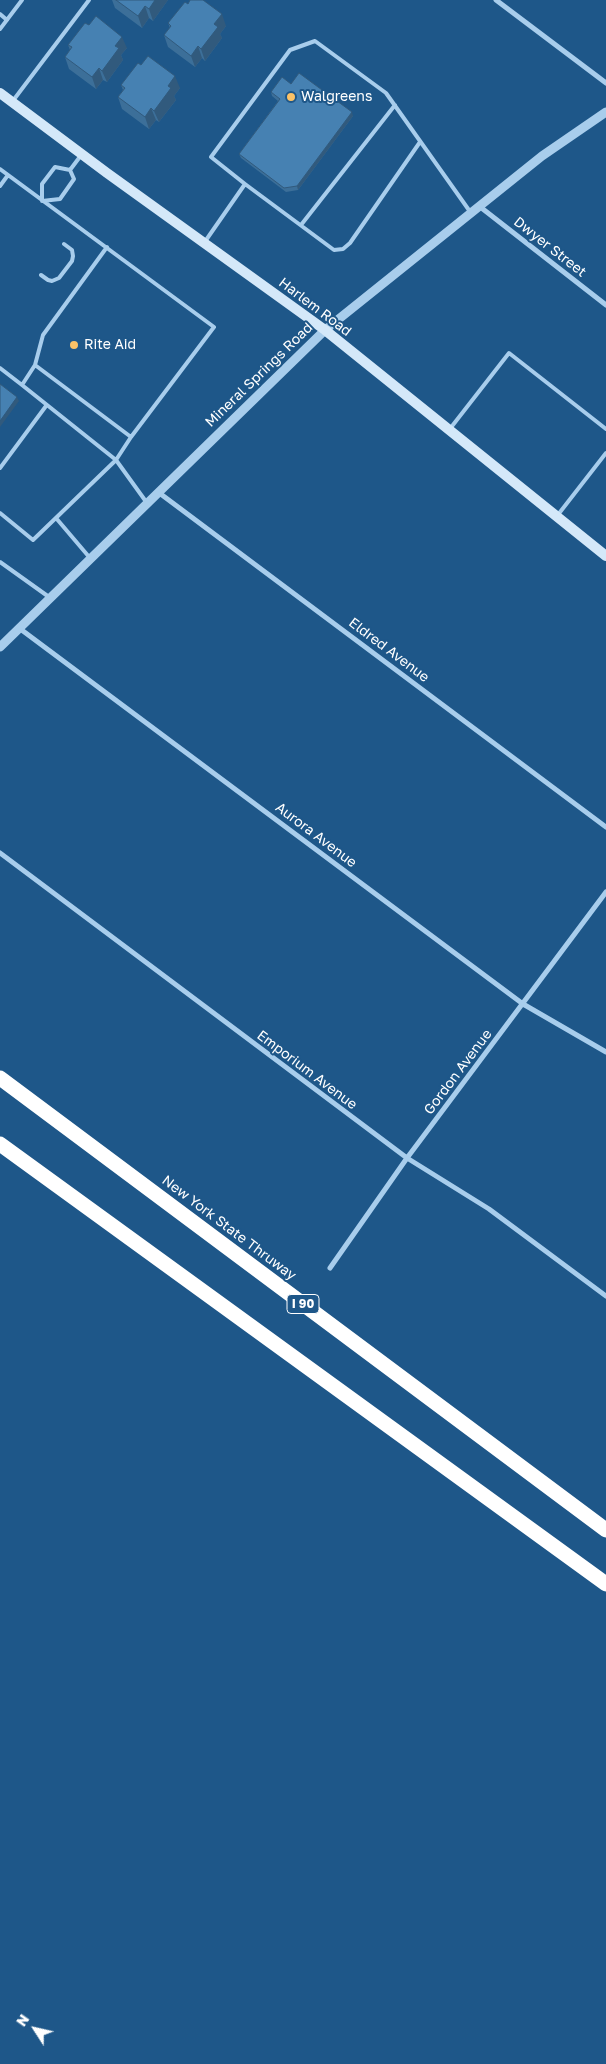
<!DOCTYPE html>
<style>
body{margin:0}
#map{position:relative;width:606px;height:2064px;overflow:hidden;background:#1e5789;font-family:"Golos Text",sans-serif}
canvas{display:block}
.north{position:absolute;left:10px;top:2004px;width:50px;height:50px;-webkit-text-stroke:4px #1e5789;paint-order:stroke;rotate:305deg;font-size:14px;font-weight:700;line-height:20px;text-align:center;color:#fff}
.north::after{content:'';display:block;margin:auto;width:18px;height:22px;background:#fff;clip-path:polygon(50% 0,100% 100%,50% 72%,0 100%)}
</style>
<div id="map">
<canvas width="606" height="2064"></canvas>
<div class="north">N</div>
</div>
<script>
const g = document.querySelector('canvas').getContext('2d');
g.lineJoin = 'round';
const toPath = rows => new Path2D(rows.map(r => 'M' + r).join(''));
function trace(path, color, width, dash) { g.strokeStyle = color; g.lineWidth = width; g.lineCap = dash ? 'butt' : 'round'; g.setLineDash(dash || []); g.stroke(path); }
function paint(path, color) { g.fillStyle = color; g.fill(path, 'evenodd'); }
function drawText(font, color, halo, rows, align = 'center') {
  g.font = font + ' "Golos Text",sans-serif'; g.lineWidth = 4; g.setLineDash([]); g.textBaseline = 'middle'; g.strokeStyle = halo; g.fillStyle = color; for (const [text, x, y, turn = 0] of rows) {
    g.save(); g.translate(x, y); g.rotate((+turn || 0) * Math.PI / 180); g.textAlign = isNaN(turn) ? turn : align; if (halo) g.strokeText(text, 0, 0); g.fillText(text, 0, 0); g.restore();
  }
}
trace(toPath([
 [0,14,7,20],
 [0,29,22,0],
 [12,102,89,0],
 [55,167,70,170,74,179,60,199,42,201,42,184,55,167],
 [0,169,214,327,131,437,116,460,33,540,0,513],
 [70,170,82,154],
 [245,184,334,250,343,249,350,243,420,142],
 [0,186,8,175],
 [301,225,395,105],
 [204,243,245,184,211,157,290,50,315,41,386,93,471,213],
 [107,247,43,335,35,365,22,385,116,460,147,503],
 [41,275,48,280,52,281,59,278,72,261,73,256,72,250,64,244],
 [35,365,131,437],
 [0,368,22,385],
 [449,430,509,353,606,429],
 [0,468,46,406],
 [557,516,606,453],
 [56,518,90,558],
 [0,562,49,597]
]), '#a8cdec', 4);
trace(toPath([
 [496,0,606,83],
 [479,206,606,305],
 [158,492,606,827],
 [19,628,523,1004,606,1052],
 [0,853,407,1158,489,1209,606,1296],
 [330,1268,407,1158,606,892]
]), '#a8cdec', 5);
trace(toPath([
 [0,647,325,330,542,156,606,112]
]), '#a8cdec', 9);
trace(toPath([
 [0,93,107,173,325,330,606,556]
]), '#d4e8f9', 10);
trace(toPath([
 [0,1078,606,1530],
 [0,1144,606,1584]
]), '#fff', 15);
paint(toPath([
 [112,0,168,0,153,21,149,18,142,28,115,8],
 [168,23,226,26,220,34,222,38,205,61,202,58,195,67,168,47,164,35,170,28],
 [68,45,127,48,121,55,123,60,107,82,103,80,96,89,69,69,65,57,70,50],
 [141,65,180,88,174,96,176,100,159,122,156,120,149,129,122,109,118,97,123,90,121,85],
 [291,84,353,116,298,190,286,192,241,158,239,154,278,101,272,96,271,92]
]), '#3c6f99');
paint(toPath([
 [155,0,168,0,153,21,149,9],
 [145,6,149,18,142,28,138,16],
 [222,14,226,26,220,34,222,38,205,61,201,49,214,24],
 [122,37,127,48,121,55,123,60,107,82,102,71,115,46],
 [198,46,202,58,195,67,191,56],
 [99,68,103,80,96,89,92,77],
 [175,76,180,88,174,96,176,100,159,122,154,111,168,86],
 [151,108,156,120,149,129,145,117],
 [352,112,353,116,298,190,297,186],
 [17,397,19,401,0,427,0,421]
]), '#315a7d');
const building = toPath([
 [116,0,155,0,149,9,145,6,138,16,116,0],
 [190,0,203,0,222,14,214,24,218,27,201,49,198,46,191,56,164,35,171,26,168,23,185,2,188,4,190,0],
 [96,16,122,37,115,46,119,48,102,71,99,68,92,77,65,57,72,47,68,45,85,23,89,25,96,16],
 [148,56,175,76,168,86,171,88,154,111,151,108,145,117,118,97,125,88,121,85,138,63,141,65,148,56],
 [299,73,352,112,297,186,284,188,239,154,280,99,271,92,282,77,291,84,299,73],
 [0,384,17,397,0,421,0,384]
]);
paint(building, '#4681b2');
trace(building, '#315a7d', 1);
for (const [x, y, r, color] of [
 [291,97,5,"#fbc267"],
 [74,345,5,"#fbc267"]
]) { const dot = new Path2D(); dot.arc(x, y, r, 0, 2 * Math.PI); g.fillStyle = color; g.fill(dot); trace(dot, '#1e5789', 2); }
for (const [x, y, w] of [
 [303,1304,32]
]) { const box = new Path2D(); box.roundRect(x - w / 2, y - 9.5, w, 19, 4); g.fillStyle = '#1e5789'; g.fill(box); trace(box, '#fff', 1); }
drawText('bold 12px', '#fff', null, [
 ["I 90",303,1304]
]);
drawText('14px', '#fff', '#1e5789', [
 ["Walgreens",301,97],
 ["Rite Aid",84,345]
], 'left');
drawText('14px', '#fff', '#1e5789', [
 ["Dwyer Street",550,247,38],
 ["Harlem Road",315,307,37],
 ["Mineral Springs Road",259,375,-44],
 ["Eldred Avenue",389,650,37],
 ["Aurora Avenue",316,835,37],
 ["Emporium Avenue",307,1070,37],
 ["Gordon Avenue",458,1072,-53],
 ["New York State Thruway",229,1228,37]
]);
</script>
